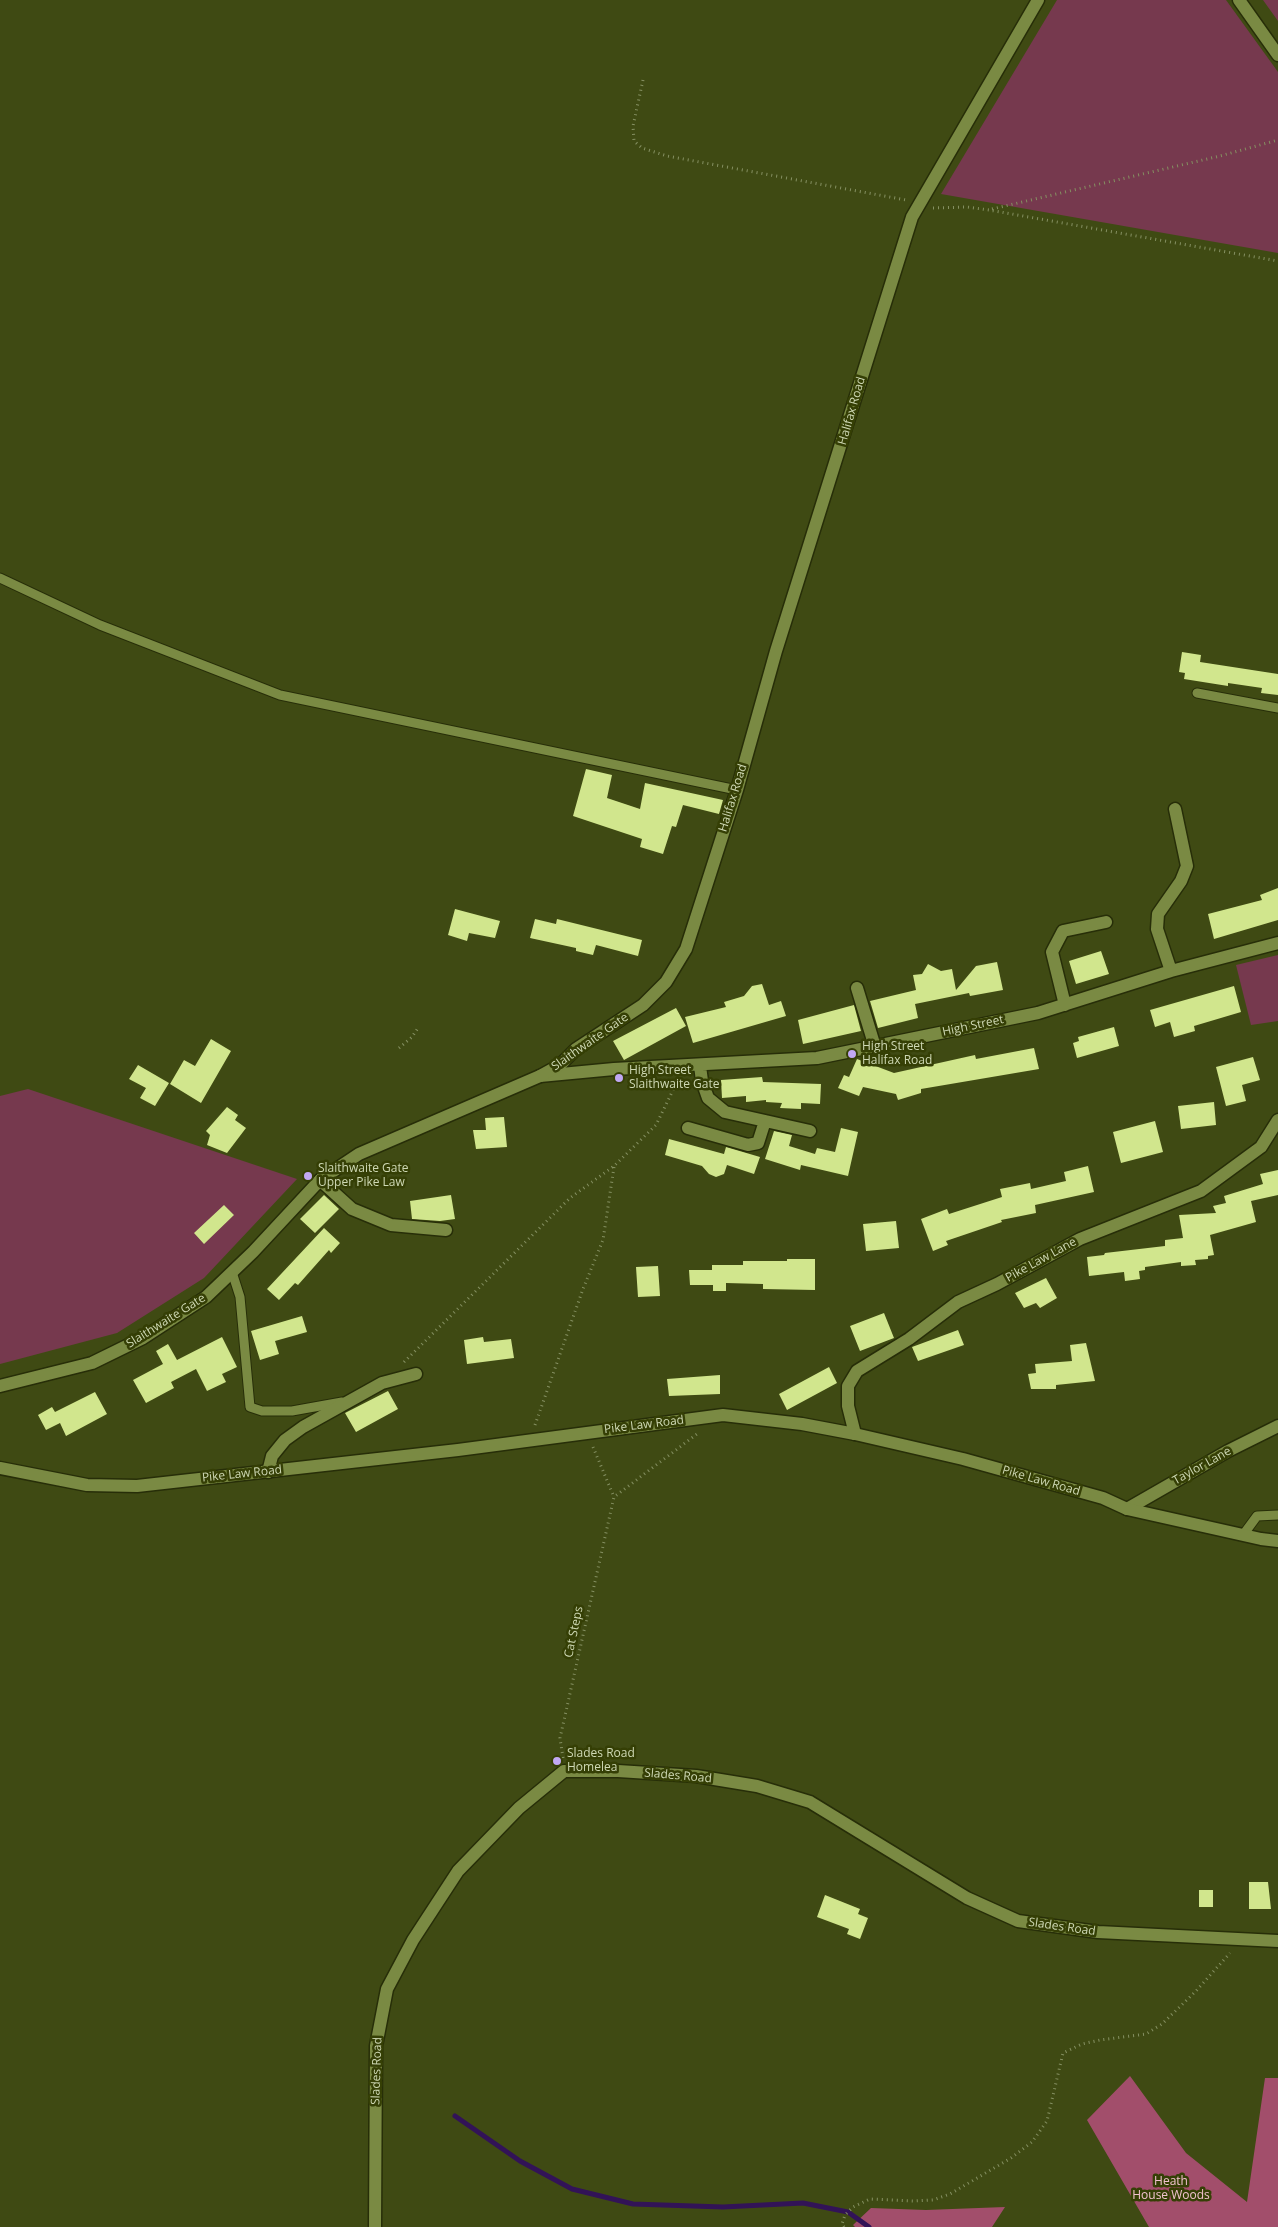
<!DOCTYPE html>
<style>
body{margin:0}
canvas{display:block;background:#3f4a13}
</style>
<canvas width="1278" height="2227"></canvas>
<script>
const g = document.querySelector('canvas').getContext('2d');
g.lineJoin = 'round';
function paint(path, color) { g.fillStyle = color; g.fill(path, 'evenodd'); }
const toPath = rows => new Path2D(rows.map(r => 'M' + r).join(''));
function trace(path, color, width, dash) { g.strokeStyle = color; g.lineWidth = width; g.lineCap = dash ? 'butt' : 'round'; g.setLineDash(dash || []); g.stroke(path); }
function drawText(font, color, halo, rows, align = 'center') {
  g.font = font + ' "Open Sans",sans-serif'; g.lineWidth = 5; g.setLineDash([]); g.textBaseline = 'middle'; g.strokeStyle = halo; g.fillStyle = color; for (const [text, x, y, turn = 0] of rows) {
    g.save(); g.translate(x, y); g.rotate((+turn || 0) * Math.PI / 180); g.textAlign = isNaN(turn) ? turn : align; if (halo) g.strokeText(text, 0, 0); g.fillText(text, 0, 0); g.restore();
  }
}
paint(toPath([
 [1057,0,1226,0,1278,72,1278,253,941,194],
 [1263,0,1278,0,1278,21],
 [1278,955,1278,1021,1251,1025,1236,965],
 [28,1089,297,1179,204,1278,117,1333,0,1364,0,1096]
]), '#76394e');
paint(toPath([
 [1130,2076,1186,2153,1247,2202,1265,2078,1278,2078,1278,2227,1149,2227,1087,2120],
 [1005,2207,992,2227,855,2227,853,2225,871,2208,926,2210]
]), '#a24e6b');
trace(toPath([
 [455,2116,520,2161,572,2189,633,2204,723,2207,803,2203,848,2212,869,2227]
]), '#321357', 5);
paint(toPath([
 [1182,652,1201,655,1200,662,1278,674,1278,695,1261,693,1262,688,1228,683,1228,686,1184,679,1185,673,1179,672],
 [586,769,612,775,607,798,640,809,645,783,723,800,719,814,683,805,676,827,672,826,663,854,640,847,642,839,573,816],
 [1278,888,1278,920,1214,939,1208,914,1262,900,1260,895],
 [455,909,500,921,495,938,469,933,467,941,448,935],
 [535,919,556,924,557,919,642,940,638,956,596,945,593,955,576,951,576,948,530,938],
 [1101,951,1109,974,1076,984,1069,961],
 [997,962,1003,990,970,996,969,993,915,1004,918,1018,878,1028,870,1001,916,990,913,975,922,974,928,964,941,971,952,969,956,990,976,966],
 [762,984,769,1005,781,1001,786,1016,693,1043,685,1017,726,1007,724,1002,744,996,752,986],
 [1234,986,1241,1012,1194,1026,1195,1031,1174,1037,1170,1022,1155,1027,1150,1010],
 [854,1005,861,1031,803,1044,798,1020],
 [676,1008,686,1026,624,1060,613,1041],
 [1114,1027,1119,1046,1077,1058,1073,1043,1079,1041,1078,1037],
 [211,1039,231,1051,201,1103,170,1084,184,1060,195,1066],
 [1034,1048,1039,1069,921,1089,921,1093,898,1100,896,1094,863,1087,859,1096,838,1088,844,1075,849,1077,857,1059,894,1073,975,1055,976,1059],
 [1253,1057,1260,1080,1242,1085,1246,1101,1226,1106,1216,1067],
 [138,1065,169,1083,155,1106,140,1098,146,1088,129,1079],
 [762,1077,763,1082,821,1084,820,1104,801,1103,801,1109,780,1108,782,1103,766,1102,766,1100,746,1102,746,1096,722,1098,721,1080],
 [1214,1102,1216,1125,1181,1129,1178,1106],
 [227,1107,238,1115,235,1120,246,1128,227,1153,207,1145,210,1135,206,1131],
 [504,1117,507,1147,476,1149,473,1130,486,1130,485,1118],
 [1155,1121,1163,1152,1121,1163,1113,1132],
 [841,1128,858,1132,848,1176,801,1165,800,1170,765,1159,774,1131,792,1135,789,1146,815,1154,817,1148,835,1152],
 [669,1139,724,1154,726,1147,760,1157,754,1174,727,1165,724,1174,716,1177,709,1174,702,1166,665,1155],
 [1088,1166,1094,1192,1035,1205,1036,1213,1001,1220,1002,1222,946,1241,948,1245,933,1251,921,1219,947,1209,949,1214,1002,1197,1000,1189,1030,1183,1031,1189,1066,1181,1064,1172],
 [1278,1170,1278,1195,1251,1201,1256,1222,1210,1235,1214,1255,1208,1256,1208,1259,1195,1260,1196,1265,1181,1266,1181,1262,1145,1267,1145,1270,1139,1271,1140,1279,1125,1281,1124,1272,1089,1276,1087,1257,1104,1255,1105,1253,1165,1246,1165,1240,1183,1238,1179,1215,1216,1213,1213,1206,1226,1203,1224,1196,1263,1184,1260,1174],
 [324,1195,339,1209,315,1233,300,1219],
 [451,1195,455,1219,440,1221,412,1219,410,1201],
 [224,1205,234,1215,204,1244,194,1233],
 [896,1221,899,1248,866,1251,863,1224],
 [324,1228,340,1243,331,1253,329,1250,298,1285,295,1283,279,1300,267,1289],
 [787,1259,815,1259,815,1290,763,1289,763,1284,726,1283,726,1291,713,1291,713,1285,690,1285,689,1270,712,1270,712,1265,743,1265,743,1261,787,1261],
 [658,1266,660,1296,638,1297,636,1267],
 [1046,1278,1057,1298,1040,1308,1036,1303,1024,1308,1015,1293],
 [884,1313,894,1338,860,1351,850,1326],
 [302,1316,307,1332,275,1341,279,1354,260,1360,251,1331],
 [958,1330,964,1345,918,1361,912,1347],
 [222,1337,237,1367,222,1374,226,1382,207,1391,196,1369,171,1382,174,1388,146,1403,133,1380,163,1364,156,1351,168,1344,177,1360],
 [483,1337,484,1342,511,1339,514,1358,467,1364,464,1340],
 [1086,1343,1095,1381,1056,1385,1056,1389,1031,1389,1028,1374,1036,1373,1035,1364,1072,1361,1070,1345],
 [829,1367,837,1383,787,1410,779,1394],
 [720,1375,720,1394,669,1396,667,1379],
 [388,1391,398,1409,356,1432,345,1413],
 [95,1392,107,1414,66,1436,60,1423,46,1430,38,1415,52,1407,55,1412],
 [1249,1882,1268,1882,1271,1909,1249,1909],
 [1199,1890,1213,1890,1213,1907,1199,1907],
 [825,1895,860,1909,858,1914,868,1918,860,1939,847,1934,849,1929,817,1917]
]), '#d1e68d');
const lane = toPath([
 [0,578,100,625,280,695,737,790],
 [1197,693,1278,708],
 [232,1272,240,1297,250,1407,262,1411,292,1411,342,1402],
 [1243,1535,1257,1516,1278,1515]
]);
const street = toPath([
 [1239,0,1278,55],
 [1171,971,1157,929,1158,914,1181,881,1187,866,1175,809],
 [857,988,875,1047],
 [1065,1005,1052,952,1063,931,1106,922],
 [700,1066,702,1081,708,1098,725,1112,810,1131],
 [540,1076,614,1069,817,1058,1038,1013,1171,971,1278,943],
 [688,1128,748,1145,758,1143,765,1121],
 [320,1180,352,1209,391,1225,446,1230],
 [855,1434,848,1406,848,1386,857,1371,909,1339,958,1302,997,1284,1080,1239,1201,1191,1261,1147,1278,1120],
 [268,1472,272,1456,285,1440,303,1427,382,1383,416,1374],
 [1127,1509,1228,1451,1278,1426],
 [375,2227,376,2046,387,1989,413,1940,458,1871,519,1808,564,1771,618,1771,696,1776,757,1786,810,1802,967,1898,1018,1921,1098,1932,1278,1941]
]);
const secondary = toPath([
 [0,1386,92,1363,143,1338,206,1297,253,1252,320,1180,359,1154,540,1076,560,1065,576,1049,643,1005,666,982,686,949,737,790,776,651,912,217,1038,0],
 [0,1468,87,1485,137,1486,458,1450,723,1415,802,1424,855,1434,963,1459,1103,1498,1127,1509,1261,1539,1278,1541]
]);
trace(lane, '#272e08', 11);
trace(street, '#272e08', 15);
trace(secondary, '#272e08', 15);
trace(toPath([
 [643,80,633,126,634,141,642,148,667,156,906,200],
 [933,208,967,207,989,210,1278,261],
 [992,209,1220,156,1278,140],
 [399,1048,412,1037,418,1028],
 [404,1362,570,1198,614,1166,656,1125,678,1080],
 [535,1425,583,1289,603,1240,614,1167],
 [593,1447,614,1497],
 [563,1758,560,1738,614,1497,697,1434],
 [844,2227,842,2224,845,2215,853,2207,870,2199,913,2201,933,2200,950,2194,1011,2158,1032,2142,1047,2121,1063,2053,1082,2044,1100,2040,1146,2034,1162,2024,1196,1991,1230,1953]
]), '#859062', 3, [1, 4]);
trace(lane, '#7a8a43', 9);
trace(street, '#7a8a43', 12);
trace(secondary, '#7a8a43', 12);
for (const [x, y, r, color] of [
 [852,1054,5,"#c1a8f3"],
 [619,1078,5,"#c1a8f3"],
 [308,1176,5,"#c1a8f3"],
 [557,1761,5,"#c1a8f3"]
]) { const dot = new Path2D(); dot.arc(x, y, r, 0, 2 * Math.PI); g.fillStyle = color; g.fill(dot); trace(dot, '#353f05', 2); }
drawText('12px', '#ced8b4', '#353f05', [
 ["Halifax Road",852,411,-74],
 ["Halifax Road",733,798,-73],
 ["High Street",973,1026,-12],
 ["Slaithwaite Gate",590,1042,-35],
 ["Pike Law Lane",1041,1260,-29],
 ["Slaithwaite Gate",166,1321,-32],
 ["Pike Law Road",644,1425,-7],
 ["Taylor Lane",1202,1466,-29],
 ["Pike Law Road",242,1474,-6],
 ["Pike Law Road",1041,1481,16],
 ["Cat Steps",574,1632,-78],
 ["Slades Road",678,1776,5],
 ["Slades Road",1062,1927,8],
 ["Slades Road",377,2071,-88]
]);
drawText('12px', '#ced8b4', '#353f05', [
 ["High Street",862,1047],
 ["Halifax Road",862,1061],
 ["High Street",629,1071],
 ["Slaithwaite Gate",629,1085],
 ["Slaithwaite Gate",318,1169],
 ["Upper Pike Law",318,1183],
 ["Slades Road",567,1754],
 ["Homelea",567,1768]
], 'left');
drawText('12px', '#f1c1ce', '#353f05', [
 ["Heath",1171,2182],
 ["House Woods",1171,2196]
]);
</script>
